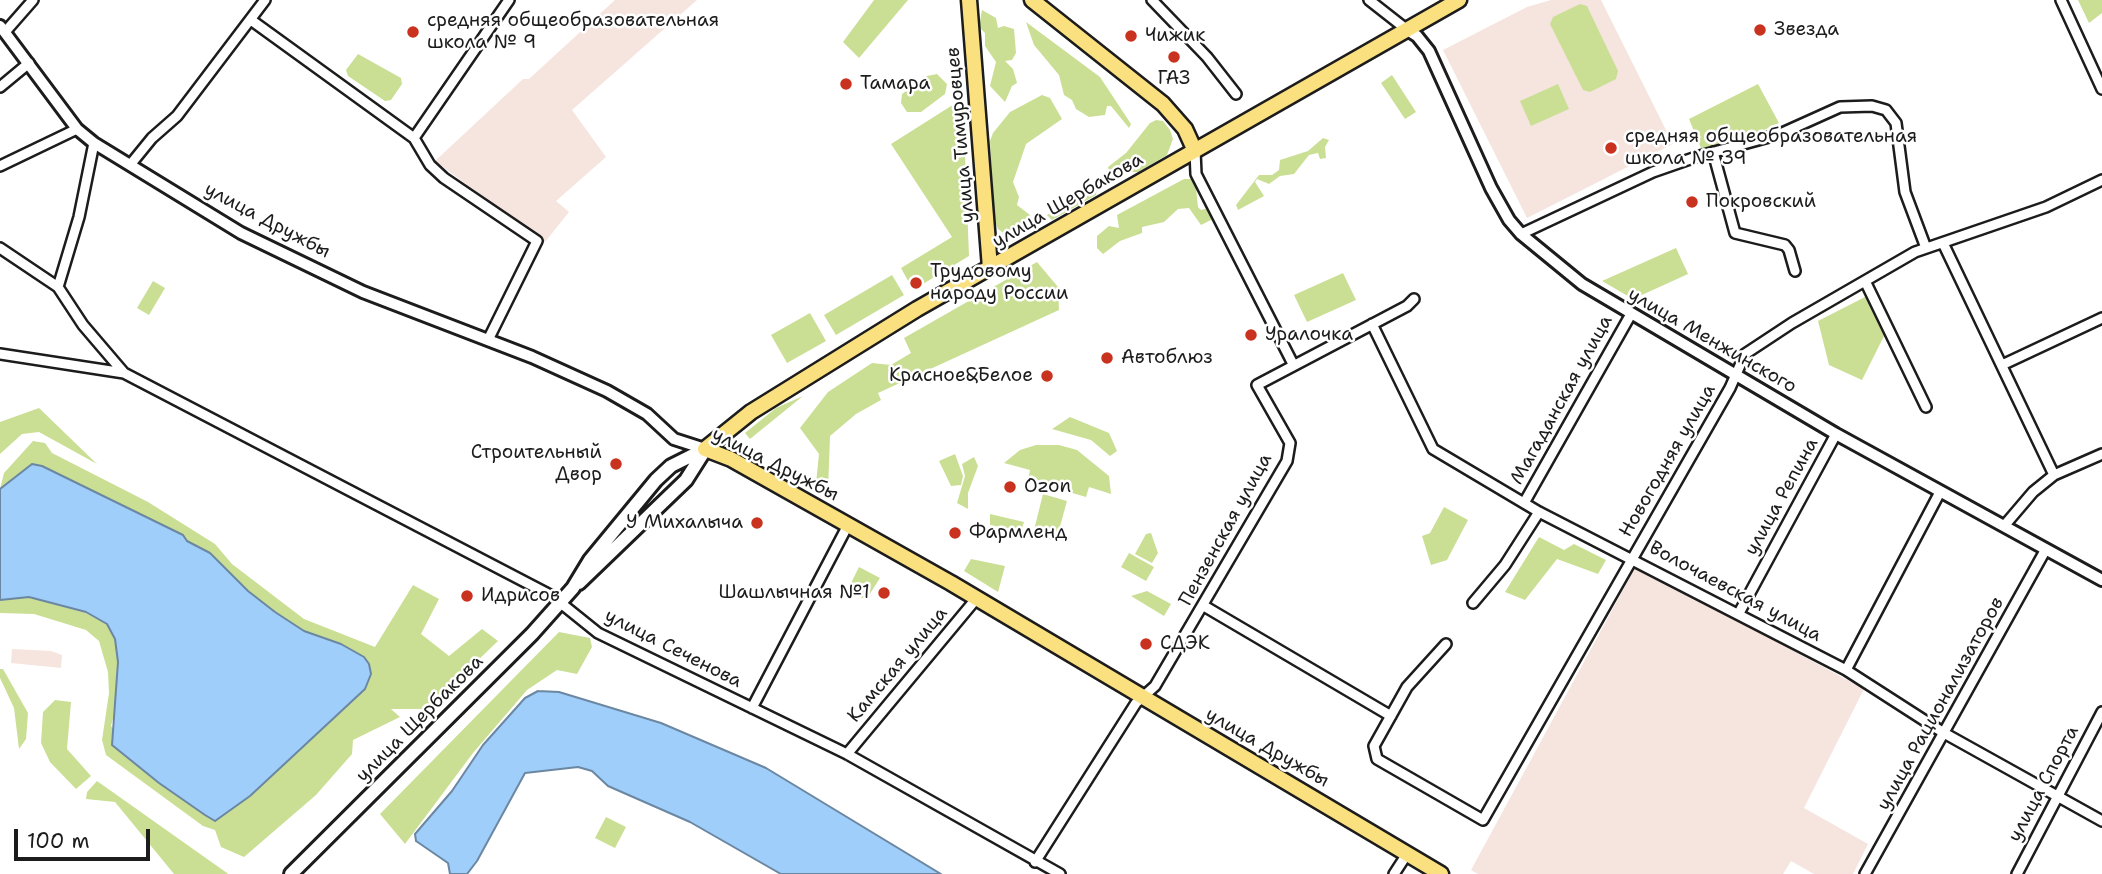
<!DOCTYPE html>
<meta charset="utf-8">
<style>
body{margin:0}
#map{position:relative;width:2102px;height:874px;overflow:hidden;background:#fff;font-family:"Shantell Sans",sans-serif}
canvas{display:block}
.scale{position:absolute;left:14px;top:829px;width:136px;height:32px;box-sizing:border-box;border:4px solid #1c1c1c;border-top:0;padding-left:9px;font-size:21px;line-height:24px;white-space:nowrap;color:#1c1c1c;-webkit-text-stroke:5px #fff;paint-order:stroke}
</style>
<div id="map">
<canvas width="2102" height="874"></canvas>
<div class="scale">100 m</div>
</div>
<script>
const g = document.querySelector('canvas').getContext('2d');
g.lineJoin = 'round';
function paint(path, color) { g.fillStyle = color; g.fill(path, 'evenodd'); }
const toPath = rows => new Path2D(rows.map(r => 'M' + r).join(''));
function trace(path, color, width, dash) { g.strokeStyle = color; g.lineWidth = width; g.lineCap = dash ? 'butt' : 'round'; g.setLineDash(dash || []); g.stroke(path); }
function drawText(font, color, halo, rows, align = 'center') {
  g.font = font + ' "Shantell Sans",sans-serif'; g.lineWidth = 5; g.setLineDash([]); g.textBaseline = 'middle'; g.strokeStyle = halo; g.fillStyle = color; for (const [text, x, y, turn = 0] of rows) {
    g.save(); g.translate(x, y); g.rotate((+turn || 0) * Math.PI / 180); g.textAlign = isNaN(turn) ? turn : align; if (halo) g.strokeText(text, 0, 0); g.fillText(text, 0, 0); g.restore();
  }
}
paint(toPath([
 [615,0,697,0,572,110,606,157,556,201,569,212,545,242,435,161,523,79,529,79],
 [1551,0,1601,0,1673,144,1527,218,1443,50,1527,7],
 [1636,566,1864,689,1804,808,1868,844,1853,874,1814,874,1791,861,1783,874,1478,874,1471,870],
 [12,649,51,651,62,655,61,668,11,663]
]), '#f5e5de');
paint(toPath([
 [874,0,908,0,859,58,843,42],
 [2078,0,2102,0,2102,13,2089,23],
 [1580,4,1587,6,1618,71,1616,79,1590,92,1583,90,1550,24,1553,17],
 [982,10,996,18,998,28,1004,26,1014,29,1016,53,1012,60,1005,61,1013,69,1017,83,1012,86,1005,102,990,86,996,62,985,46,985,33,979,27],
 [1026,22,1100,77,1131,124,1129,128,1111,106,1107,106,1105,115,1089,117,1076,109,1072,100,1064,95,1059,75,1034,45],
 [358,54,401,78,402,84,391,100,385,101,348,76,346,70],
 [937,74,947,84,945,94,921,112,907,112,901,103,902,94,927,76],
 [1392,75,1416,112,1405,119,1381,83],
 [1558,84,1569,109,1531,126,1520,101],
 [1758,84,1779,123,1743,140,1701,148,1689,119],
 [1042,95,1050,98,1062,119,1026,144,1013,182,1019,197,1017,205,1030,215,1014,237,1006,235,998,229,994,219,990,141,993,133,1010,112],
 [959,101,963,104,969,256,913,290,901,268,952,237,891,144],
 [1156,120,1163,121,1170,130,1173,139,1167,155,1138,172,1110,173,1108,167,1126,153,1150,123],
 [1323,138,1329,140,1325,147,1326,158,1320,159,1318,153,1309,155,1294,174,1280,176,1269,184,1257,179,1255,182,1264,196,1238,210,1236,205,1259,175,1272,175,1279,170,1280,160,1308,151],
 [1184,179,1195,179,1198,207,1201,210,1209,208,1211,220,1201,225,1189,208,1178,209,1164,222,1142,227,1142,233,1120,241,1103,254,1097,248,1097,236,1109,226,1119,228,1117,215],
 [1097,187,1096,195,1052,220,1047,215],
 [1676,248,1688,274,1633,299,1602,281],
 [1037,262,1058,287,1059,310,878,393,881,400,856,414,830,436,828,491,816,483,819,454,800,428,828,392,872,363,891,365,911,353,904,338],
 [1343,273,1356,300,1307,322,1294,295],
 [892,275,904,295,836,335,824,315],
 [153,281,165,288,149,315,137,308],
 [1865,297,1884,336,1862,380,1829,365,1818,321],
 [810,313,826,341,787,363,771,335],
 [803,396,750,439,745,433,776,408],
 [39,408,97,464,39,432,22,434,0,454,0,422],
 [1070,417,1109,433,1117,451,1110,456,1091,440,1052,429],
 [33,441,45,443,52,453,148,502,215,544,232,564,304,619,375,647,413,585,439,599,421,634,449,656,482,629,498,641,427,709,391,709,400,717,353,740,352,754,316,795,244,857,221,847,215,830,203,826,106,755,102,740,109,693,108,672,99,641,86,630,34,614,0,613,0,600,29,597,86,613,107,624,115,639,118,662,116,707,111,726,159,783,215,821,250,796,365,689,341,645,304,631,275,612,248,591,210,553,186,541,183,535,43,466,32,464,0,489,4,473],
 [1036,445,1059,445,1077,450,1109,476,1111,494,1089,487,1086,497,1028,480,1030,470,1004,463,1020,450],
 [955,454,963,476,961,485,951,486,939,461],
 [974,457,978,466,968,493,968,509,957,503,965,476,962,464],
 [1043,494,1067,501,1056,541,1033,534],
 [1444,507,1468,520,1447,560,1431,565,1422,536,1430,533],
 [990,514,1024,522,1021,531,990,525],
 [1151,533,1158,553,1152,563,1135,554,1146,534],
 [1539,537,1564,550,1574,544,1606,560,1598,574,1557,559,1525,600,1505,592],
 [1129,553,1154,567,1146,581,1121,567],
 [971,559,1005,566,998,592,964,571],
 [859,567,880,578,866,600,848,589],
 [1147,591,1171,604,1164,616,1131,596],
 [559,632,590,638,592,647,577,674,557,670,527,690,473,753,405,844,380,814],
 [0,669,3,669,28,713,26,739,19,749,14,708,0,678],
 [55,700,71,702,67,749,91,776,76,789,50,762,41,743,43,712],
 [97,781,227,873,228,874,174,874,115,802,86,799,87,792],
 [606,817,626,827,615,848,595,838]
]), '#cadf94');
const water = toPath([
 [32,464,42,466,183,535,187,541,210,553,248,591,275,612,304,631,341,644,364,657,369,664,371,674,365,689,250,796,215,821,205,815,159,783,112,745,118,662,115,639,107,624,86,612,29,597,0,600,0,489,32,464],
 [538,691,559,692,661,723,766,768,941,874,781,874,690,822,608,786,592,771,578,767,525,773,477,861,467,874,450,874,448,863,416,841,415,834,452,791,483,745,525,698,538,691]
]);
paint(water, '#9fcefa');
trace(water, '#6b87a1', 2);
const minor = toPath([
 [1152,0,1207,57,1236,94],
 [1369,0,1406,29],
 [2061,0,2102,89],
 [251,20,414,138,430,165,444,178,537,241,488,340],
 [5,32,33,0],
 [0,87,29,63],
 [414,138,509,0],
 [1195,151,1196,174,1293,364],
 [1713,152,1735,233,1785,245,1789,250,1795,271],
 [130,165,152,138,177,116,265,0],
 [0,166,77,129],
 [1521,234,1653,172,1696,157,1780,134,1840,107,1872,106,1886,110,1896,123,1905,192,1926,248],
 [1943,243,2054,475],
 [0,248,58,287,83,325,124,373,552,596,598,633,847,754,1060,874],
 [1866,283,1926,407],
 [58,287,79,217,94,143],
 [1372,324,1433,449,1539,512,1846,670,1944,733,2102,821],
 [0,354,124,373],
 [2002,365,2102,318],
 [1524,503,1631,314],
 [2004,526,2033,492,2054,475,2102,454],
 [1473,603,1505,565,1539,512],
 [1204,606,1391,716],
 [1739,613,1836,434],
 [1446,644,1407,687,1374,746,1377,759,1483,820,1730,388,1745,354,1792,323,1915,252,2046,207,2102,180],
 [1846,670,1940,492],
 [752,708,848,525],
 [847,754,976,599],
 [1035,862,1136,703,1155,686,1287,461,1290,443,1257,385,1407,306,1414,299],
 [1394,874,1407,854],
 [1865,874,2046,549],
 [2017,874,2102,712]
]);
const tertiary = toPath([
 [0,26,77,129,94,143,241,233,363,292,532,357,607,391,647,414,674,439,705,449],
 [1406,29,1417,36,1429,51,1491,188,1509,220,1521,234,1582,284,1836,434,2102,580]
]);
const secondary = toPath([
 [579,583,686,480,705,450],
 [291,874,532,634,573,588,590,560,656,480,671,466,705,449]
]);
const primary = toPath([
 [969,0,990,268],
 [1032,0,1163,104,1185,129,1195,151],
 [705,449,751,412,917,309,1459,0],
 [705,449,731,459,951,583,1441,874]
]);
trace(minor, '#1c1c1c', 14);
trace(tertiary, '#1c1c1c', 16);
trace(secondary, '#1c1c1c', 18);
trace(primary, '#1c1c1c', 19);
trace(minor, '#fff', 9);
trace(tertiary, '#fff', 10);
trace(secondary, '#fff', 12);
trace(primary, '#fbe080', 14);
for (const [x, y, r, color] of [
 [1760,30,7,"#c8321e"],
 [413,32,7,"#c8321e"],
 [1131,36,7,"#c8321e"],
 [1174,57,7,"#c8321e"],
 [846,84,7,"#c8321e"],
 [1611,148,7,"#c8321e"],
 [1692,202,7,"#c8321e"],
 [916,283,7,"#c8321e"],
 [1251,335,7,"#c8321e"],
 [1107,358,7,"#c8321e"],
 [1047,376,7,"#c8321e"],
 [616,464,7,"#c8321e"],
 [1010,487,7,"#c8321e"],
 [757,523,7,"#c8321e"],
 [955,533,7,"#c8321e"],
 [884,593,7,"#c8321e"],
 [467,596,7,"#c8321e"],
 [1146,644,7,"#c8321e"]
]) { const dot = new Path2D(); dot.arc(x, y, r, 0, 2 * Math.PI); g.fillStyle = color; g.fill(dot); trace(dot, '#fff', 2.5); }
drawText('19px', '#1c1c1c', '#fff', [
 ["средняя общеобразовательная",427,21],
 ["школа № 9",427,43],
 ["Звезда",1774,30],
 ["Чижик",1145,36],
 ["ГАЗ",1174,79,"center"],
 ["Тамара",860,84],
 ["средняя общеобразовательная",1625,137],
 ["школа № 39",1625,159],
 ["Покровский",1706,202],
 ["Трудовому",930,272],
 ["народу России",930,294],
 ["Уралочка",1265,335],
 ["Автоблюз",1121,358],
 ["Красное&Белое",1033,376,"right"],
 ["Строительный",602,453,"right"],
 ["Двор",602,475,"right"],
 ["Ozon",1024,487],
 ["У Михалыча",743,523,"right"],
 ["Фармленд",969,533],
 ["Шашлычная №1",870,593,"right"],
 ["Идрисов",481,596],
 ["СДЭК",1160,644]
], 'left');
drawText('19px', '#1c1c1c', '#fff', [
 ["улица Тимуровцев",961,135,-95],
 ["улица Щербакова",1068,201,-30],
 ["улица Дружбы",267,221,28],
 ["улица Менжинского",1712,341,30],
 ["Магаданская улица",1562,400,-61],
 ["Новогодняя улица",1668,461,-60],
 ["улица Дружбы",775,465,27],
 ["улица Репина",1782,497,-61],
 ["Пензенская улица",1226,530,-61],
 ["Волочаевская улица",1735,592,28],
 ["улица Сеченова",673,649,27],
 ["Камская улица",898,665,-50],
 ["улица Рационализаторов",1941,704,-61],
 ["улица Щербакова",420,719,-45],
 ["улица Дружбы",1267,748,30],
 ["улица Спорта",2044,784,-62]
]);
</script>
